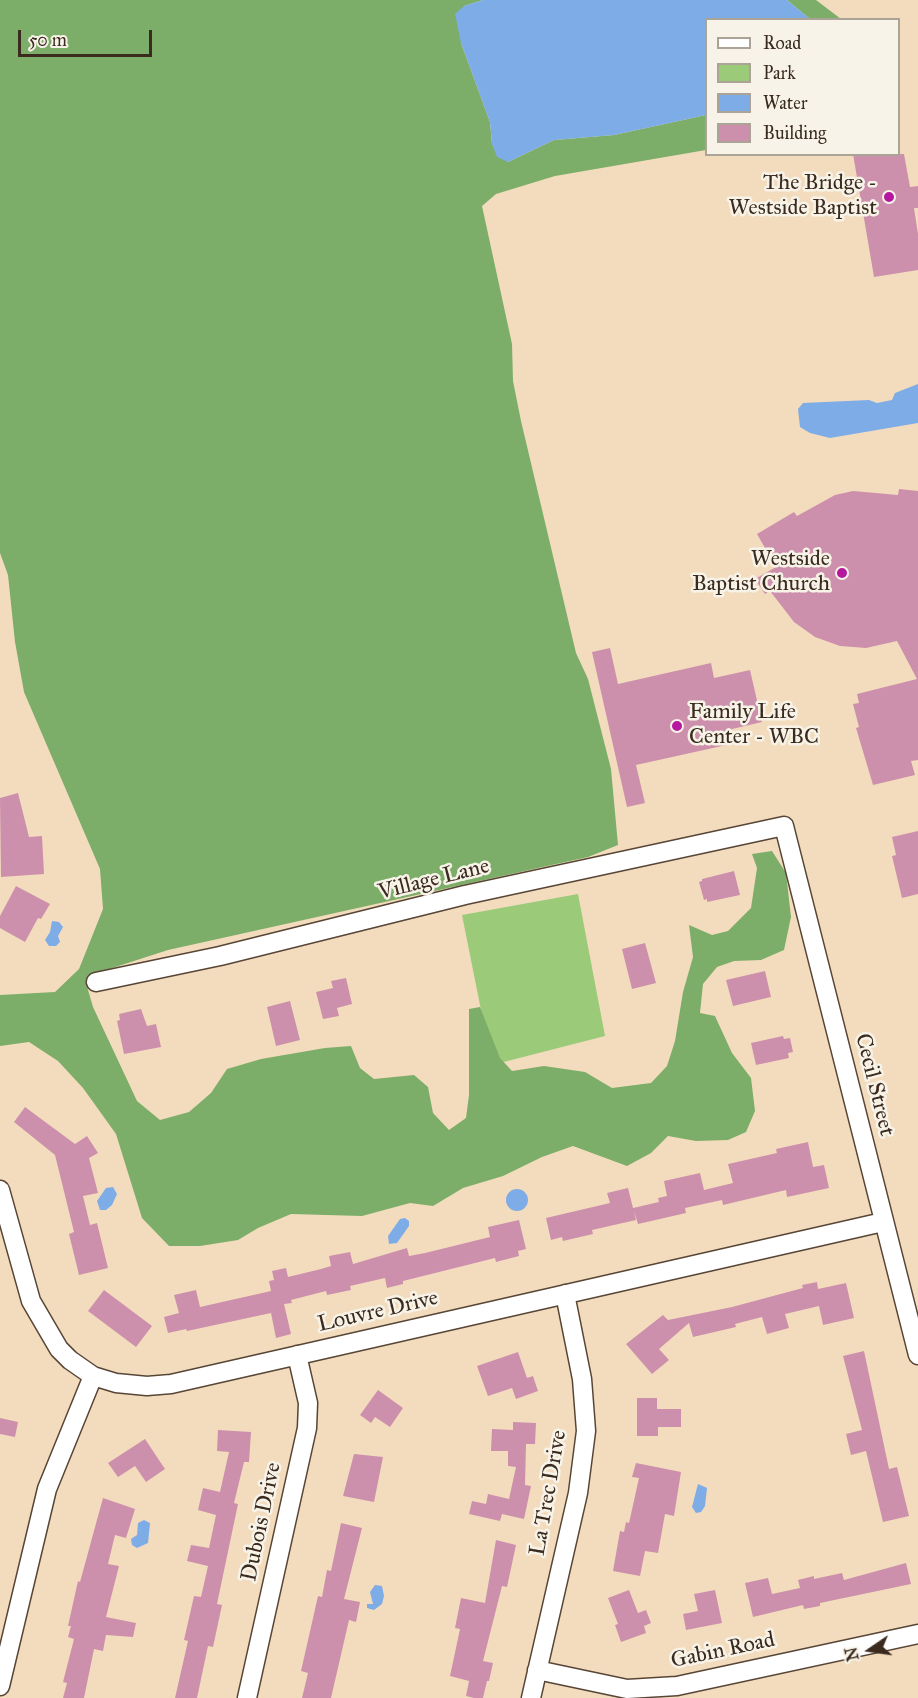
<!DOCTYPE html>
<style>
body{margin:0}
#map{position:relative;width:918px;height:1698px;overflow:hidden;background:#f3dcbd;font-family:"IM FELL Great Primer",serif}
canvas{display:block}
.legend{position:absolute;left:705px;top:18px;width:195px;height:138px;box-sizing:border-box;background:#f7f3e8;border:2px solid #aca397;margin:0;padding:8px 10px;list-style:none;font-size:18px;color:#3b2a1e}
.legend li{display:flex;align-items:center;gap:12px;height:30px}
.legend b{width:30px;border:2px solid #aca397}
.north{position:absolute;left:840px;top:1620px;width:60px;height:60px;-webkit-text-stroke:4px #f7f3e8;paint-order:stroke;rotate:257deg;font-size:16px;font-weight:700;line-height:24px;text-align:center;color:#3b2a1e}
.north::after{content:'';display:block;margin:auto;width:21px;height:27px;background:#3b2a1e;clip-path:polygon(50% 0,100% 100%,50% 72%,0 100%)}
.scale{position:absolute;left:18px;top:30px;width:134px;height:27px;box-sizing:border-box;border:3px solid #3b2a1e;border-top:0;padding-left:8px;font-size:18px;line-height:21px;white-space:nowrap;color:#3b2a1e;-webkit-text-stroke:4px #f7f3e8;paint-order:stroke}
</style>
<div id="map">
<canvas width="918" height="1698"></canvas>
<ul class="legend">
<li><b style="height:8px;background:#fff"></b>Road</li>
<li><b style="height:16px;background:#9bca79"></b>Park</li>
<li><b style="height:16px;background:#7dace7"></b>Water</li>
<li><b style="height:16px;background:#cd90ac"></b>Building</li>
</ul>
<div class="north">N</div>
<div class="scale">50 m</div>
</div>
<script>
const g = document.querySelector('canvas').getContext('2d');
g.lineJoin = 'round';
function paint(path, color) { g.fillStyle = color; g.fill(path, 'evenodd'); }
const toPath = rows => new Path2D(rows.map(r => 'M' + r).join(''));
function trace(path, color, width, dash) { g.strokeStyle = color; g.lineWidth = width; g.lineCap = dash ? 'butt' : 'round'; g.setLineDash(dash || []); g.stroke(path); }
function drawText(font, color, halo, rows, align = 'center') {
  g.font = font + ' "IM FELL Great Primer",serif'; g.lineWidth = 5; g.setLineDash([]); g.textBaseline = 'middle'; g.strokeStyle = halo; g.fillStyle = color; for (const [text, x, y, turn = 0] of rows) {
    g.save(); g.translate(x, y); g.rotate((+turn || 0) * Math.PI / 180); g.textAlign = isNaN(turn) ? turn : align; if (halo) g.strokeText(text, 0, 0); g.fillText(text, 0, 0); g.restore();
  }
}
paint(toPath([
 [578,894,605,1036,492,1065,462,915]
]), '#9bca79');
paint(toPath([
 [0,0,483,0,464,6,461,43,490,122,492,144,508,162,554,140,614,135,706,115,706,150,555,176,496,194,482,206,512,344,513,381,521,421,576,653,588,679,611,769,618,845,588,857,168,950,100,972,86,983,93,1007,137,1101,160,1120,189,1112,211,1093,227,1069,261,1059,325,1048,351,1046,360,1068,374,1079,414,1075,428,1087,433,1113,449,1130,466,1118,469,1095,469,1009,480,1007,500,1058,512,1071,544,1066,585,1072,612,1088,651,1083,667,1066,675,1041,683,992,693,957,689,925,712,935,728,931,751,908,757,868,752,854,772,851,786,873,791,917,784,950,761,960,734,961,717,967,703,984,700,1013,715,1016,732,1053,751,1078,755,1111,746,1132,728,1140,696,1141,668,1136,651,1153,627,1166,573,1146,542,1157,503,1176,463,1188,433,1206,410,1203,362,1216,291,1214,258,1228,238,1240,200,1246,169,1246,142,1218,116,1134,83,1088,58,1061,29,1042,0,1046,0,995,55,992,79,969,103,909,100,869,24,692,15,642,8,575,0,553],
 [787,0,816,0,841,19,810,19]
]), '#7cae69');
paint(toPath([
 [483,0,787,0,810,19,706,20,706,115,614,135,554,140,508,162,497,157,492,144,490,122,461,43,455,14,464,6],
 [918,384,918,423,830,438,810,433,800,427,798,409,803,403,869,400,877,403,892,400,895,393],
 [52,921,59,922,63,927,58,936,60,942,56,946,49,946,45,940,50,932],
 [113,1187,117,1194,112,1205,106,1210,100,1210,97,1201,106,1188],
 '506 1200a11 11 0 1 1 22 0a11 11 0 1 1-22 0Z',
 [405,1218,409,1221,409,1226,397,1243,389,1244,388,1236,400,1219],
 [698,1484,707,1488,705,1506,701,1512,696,1513,692,1507],
 [144,1520,150,1523,148,1543,137,1548,132,1545,131,1539,137,1535,138,1523],
 [375,1585,382,1586,384,1596,382,1604,374,1610,367,1608,367,1604,373,1604,370,1592]
]), '#7dace7');
paint(toPath([
 [853,154,904,154,910,187,918,186,918,208,914,208,918,234,918,270,874,277],
 [899,489,918,491,918,760,911,761,915,775,873,785,856,728,859,727,853,704,859,703,857,694,917,679,897,641,866,648,840,646,815,637,794,622,770,591,765,594,755,579,776,567,757,534,794,512,797,516,835,495,853,491,898,495],
 [610,648,618,684,711,663,714,678,750,670,762,722,728,730,731,744,636,765,645,803,627,807,592,652],
 [18,793,29,837,42,836,44,874,1,877,0,798],
 [918,831,918,894,902,898,892,856,896,855,892,837],
 [734,871,740,895,707,902,707,899,704,900,699,882,702,881,702,879],
 [16,886,50,904,41,919,38,918,25,942,0,928,0,916],
 [645,943,656,983,632,989,622,949],
 [765,971,771,997,733,1006,726,980],
 [346,978,352,1004,337,1008,339,1016,323,1019,316,992,333,988,331,981],
 [290,1001,300,1040,276,1046,267,1007],
 [141,1009,147,1026,156,1024,161,1047,124,1054,117,1021,120,1020,119,1014],
 [783,1036,784,1039,790,1038,793,1052,788,1053,789,1058,756,1065,751,1043],
 [25,1107,75,1144,87,1136,98,1153,89,1158,98,1193,83,1196,90,1225,97,1223,108,1268,79,1275,69,1234,74,1232,55,1155,14,1122],
 [808,1142,813,1167,824,1165,829,1188,787,1197,786,1190,723,1205,722,1200,685,1208,686,1213,638,1224,634,1211,636,1220,592,1230,593,1234,563,1241,562,1237,551,1240,546,1218,610,1203,607,1193,628,1188,633,1208,659,1202,658,1198,667,1196,664,1181,700,1173,704,1190,733,1183,728,1164,777,1153,776,1149],
 [519,1220,526,1249,518,1251,519,1256,496,1262,495,1258,403,1281,403,1284,387,1288,385,1278,350,1286,351,1290,327,1295,326,1291,291,1300,292,1303,284,1304,291,1334,276,1338,271,1313,187,1331,186,1329,168,1333,164,1317,179,1313,174,1295,196,1290,200,1307,271,1291,269,1281,274,1280,272,1271,286,1268,288,1277,321,1269,331,1266,329,1256,350,1252,353,1264,407,1248,409,1256,425,1253,490,1237,488,1227],
 [817,1282,818,1289,846,1283,854,1318,823,1325,819,1306,785,1314,789,1328,767,1334,762,1317,735,1324,736,1327,693,1337,689,1323,659,1349,669,1360,652,1374,626,1344,663,1315,668,1320,732,1307,803,1288,802,1285],
 [104,1290,152,1326,136,1347,88,1311],
 [864,1351,889,1469,897,1467,909,1516,883,1522,866,1451,851,1455,846,1434,862,1430,843,1356],
 [518,1352,527,1378,533,1376,538,1391,516,1399,512,1388,488,1396,477,1366],
 [378,1390,403,1408,390,1427,375,1417,371,1423,360,1415],
 [637,1398,657,1398,657,1409,681,1409,681,1427,658,1427,658,1436,637,1436],
 [0,1418,18,1422,15,1437,0,1434],
 [513,1422,536,1423,535,1444,526,1444,525,1485,531,1486,524,1519,502,1514,500,1521,469,1514,472,1501,486,1504,488,1494,509,1499,516,1467,508,1466,508,1451,491,1451,492,1429,513,1430],
 [218,1430,251,1432,249,1462,244,1462,234,1503,238,1504,217,1604,222,1605,213,1647,208,1646,197,1698,175,1698,188,1641,184,1640,194,1596,201,1597,208,1566,187,1561,191,1545,209,1548,216,1515,198,1510,203,1488,220,1492,229,1452,217,1451],
 [145,1439,165,1469,146,1482,135,1466,118,1477,108,1463],
 [354,1454,383,1457,374,1502,343,1496],
 [636,1463,681,1472,674,1516,665,1514,658,1553,645,1551,640,1576,613,1571,620,1531,624,1532,626,1522,629,1523,639,1478,632,1477],
 [103,1498,135,1509,126,1538,115,1535,108,1564,119,1566,106,1617,136,1623,133,1637,106,1635,103,1651,94,1649,84,1698,63,1698,67,1683,63,1682,74,1639,68,1637,71,1626,68,1626,78,1581,80,1582],
 [341,1523,362,1528,344,1599,360,1602,356,1622,349,1620,331,1698,302,1698,308,1673,301,1671,318,1596,322,1597,327,1570,331,1571],
 [496,1540,516,1545,507,1587,502,1586,483,1661,493,1663,489,1681,487,1681,483,1698,474,1698,466,1696,469,1681,450,1676,460,1629,455,1628,461,1598,485,1603],
 [906,1563,911,1584,820,1603,820,1606,804,1609,803,1605,753,1617,745,1583,768,1578,772,1594,800,1588,798,1580,814,1576,814,1579,842,1573,844,1580],
 [629,1590,638,1613,646,1610,651,1623,644,1626,646,1633,621,1642,615,1625,618,1624,608,1598],
 [715,1590,722,1623,686,1630,683,1614,698,1611,694,1594]
]), '#cd90ac');
const street = toPath([
 [96,982,220,956,465,895,784,826,918,1355],
 [0,1190,31,1301,59,1349,70,1360,93,1376,116,1383,147,1386,171,1384,883,1222],
 [537,1670,627,1689,677,1686,918,1634],
 [0,1686,47,1489,93,1376],
 [247,1698,307,1428,308,1403,297,1355],
 [531,1698,578,1493,586,1431,582,1379,565,1294]
]);
trace(street, '#574536', 21);
trace(street, '#fff', 18);
for (const [x, y, r, color] of [
 [889,197,6,"#b5179e"],
 [842,573,6,"#b5179e"],
 [677,726,6,"#b5179e"]
]) { const dot = new Path2D(); dot.arc(x, y, r, 0, 2 * Math.PI); g.fillStyle = color; g.fill(dot); trace(dot, '#f7f3e8', 2); }
drawText('22px', '#3b2a1e', '#f7f3e8', [
 ["The Bridge -",877,184],
 ["Westside Baptist",877,209],
 ["Westside",830,560],
 ["Baptist Church",830,585],
 ["Family Life",689,713,"left"],
 ["Center - WBC",689,738,"left"]
], 'right');
drawText('22px', '#3b2a1e', '#f7f3e8', [
 ["Village Lane",434,880,-14],
 ["Cecil Street",874,1085,76],
 ["Louvre Drive",378,1312,-13],
 ["La Trec Drive",549,1493,-80],
 ["Dubois Drive",262,1522,-78],
 ["Gabin Road",723,1651,-12]
]);
</script>
